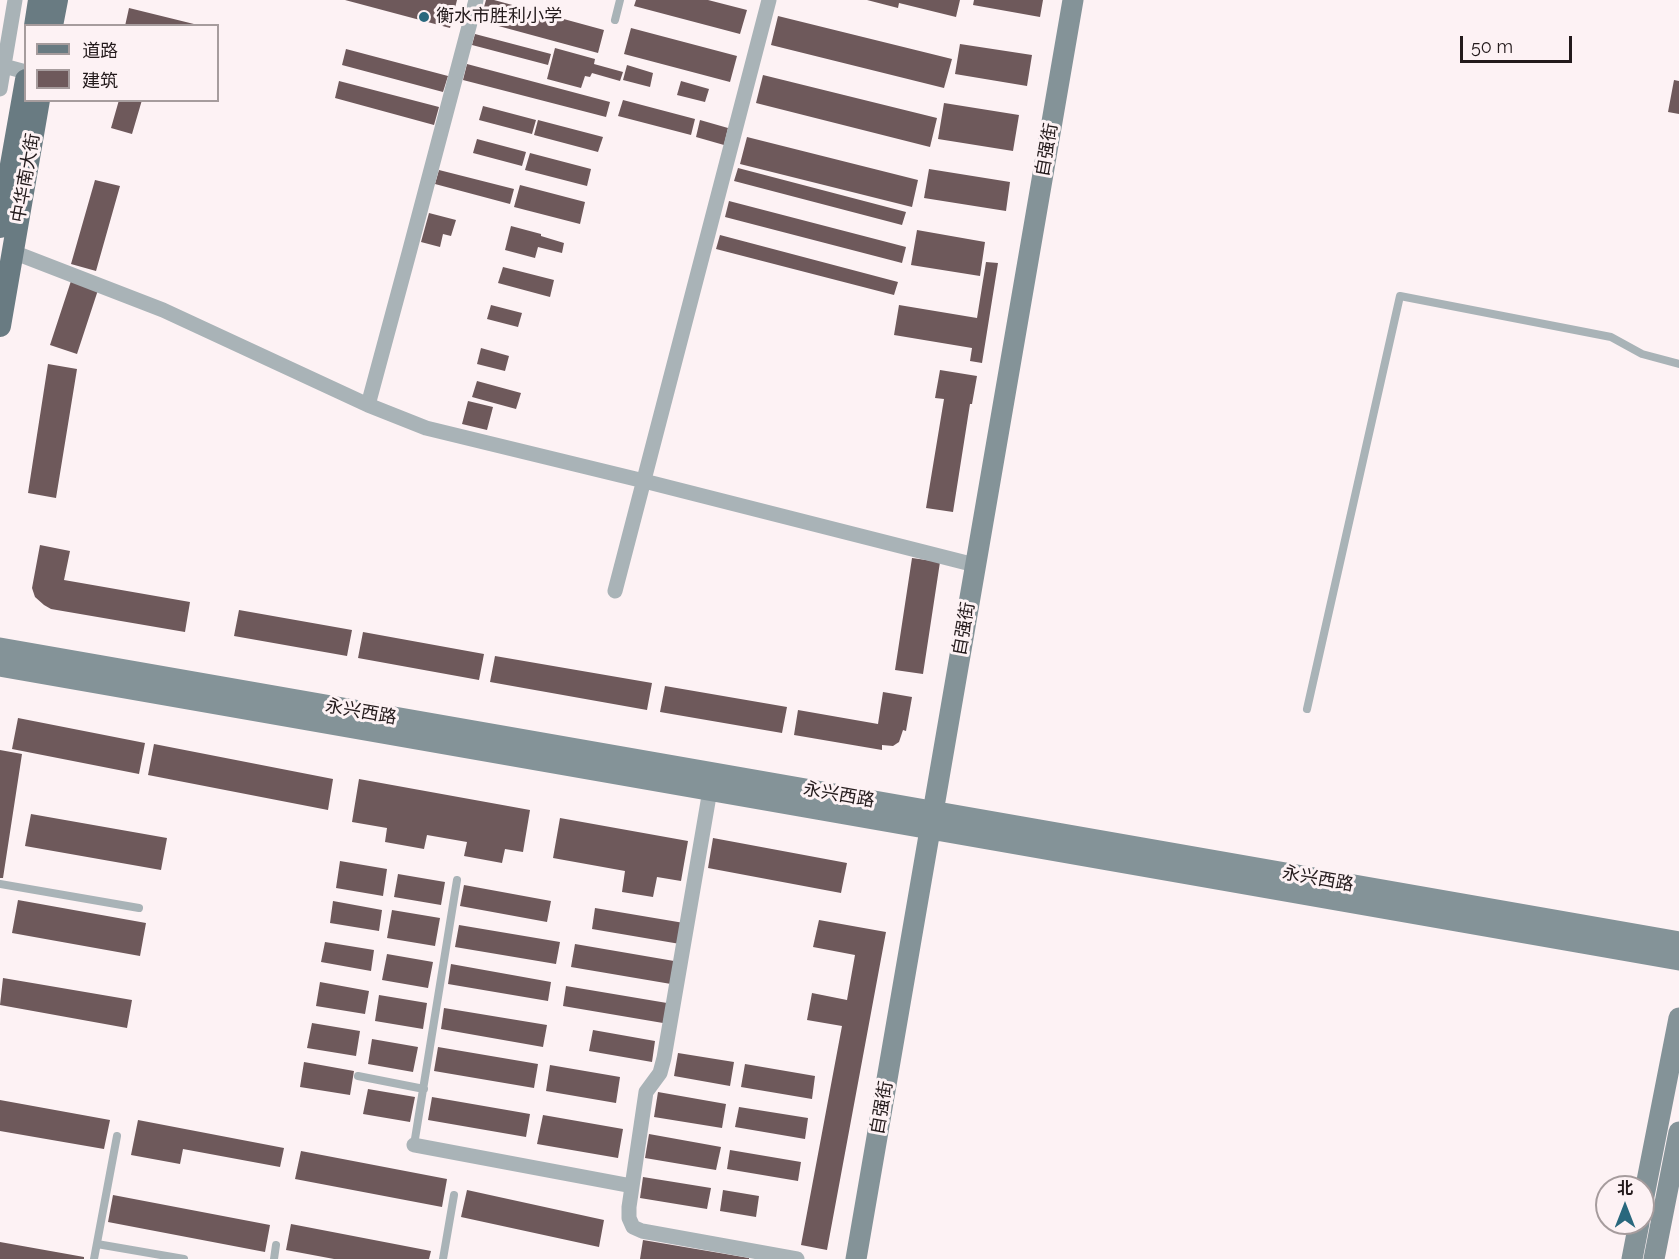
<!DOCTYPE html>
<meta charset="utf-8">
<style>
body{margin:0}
#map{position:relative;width:1679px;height:1259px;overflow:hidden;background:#fdf2f4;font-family:Raleway,"Noto Sans SC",sans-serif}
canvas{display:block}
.legend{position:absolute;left:24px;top:24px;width:195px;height:78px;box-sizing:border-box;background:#fdf2f4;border:2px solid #a69c9d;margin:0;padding:8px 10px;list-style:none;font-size:18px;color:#231a1b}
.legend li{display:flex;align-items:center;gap:12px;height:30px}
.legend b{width:30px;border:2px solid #a69c9d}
.north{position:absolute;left:1595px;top:1175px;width:60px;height:60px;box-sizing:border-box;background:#fdf2f4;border:2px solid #a69c9d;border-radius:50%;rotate:0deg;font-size:16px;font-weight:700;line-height:24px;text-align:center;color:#231a1b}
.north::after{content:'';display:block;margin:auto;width:21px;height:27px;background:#29687d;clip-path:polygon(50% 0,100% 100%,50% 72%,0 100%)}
.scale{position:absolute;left:1460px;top:36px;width:112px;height:27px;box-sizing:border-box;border:3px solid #231a1b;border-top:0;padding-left:8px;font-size:18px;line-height:21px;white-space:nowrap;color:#231a1b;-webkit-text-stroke:4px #fdf2f4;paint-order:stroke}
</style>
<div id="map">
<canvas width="1679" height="1259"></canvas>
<ul class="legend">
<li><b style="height:8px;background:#697b82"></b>道路</li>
<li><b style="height:16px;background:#6e595b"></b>建筑</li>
</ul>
<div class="north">北</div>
<div class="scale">50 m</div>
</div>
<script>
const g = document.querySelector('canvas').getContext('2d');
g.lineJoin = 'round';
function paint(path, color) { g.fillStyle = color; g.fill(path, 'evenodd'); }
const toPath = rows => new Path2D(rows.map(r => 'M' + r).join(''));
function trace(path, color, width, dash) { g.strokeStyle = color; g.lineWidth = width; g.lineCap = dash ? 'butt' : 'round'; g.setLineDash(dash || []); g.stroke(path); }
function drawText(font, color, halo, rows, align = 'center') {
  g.font = font + ' Raleway,"Noto Sans SC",sans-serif'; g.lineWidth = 6; g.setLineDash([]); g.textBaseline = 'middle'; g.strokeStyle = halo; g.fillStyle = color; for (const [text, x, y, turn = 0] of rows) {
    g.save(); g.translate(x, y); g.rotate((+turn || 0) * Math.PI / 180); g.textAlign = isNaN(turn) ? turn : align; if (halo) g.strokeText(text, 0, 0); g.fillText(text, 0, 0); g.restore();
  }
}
paint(toPath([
 [345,0,457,0,450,28],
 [486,0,494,0,604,30,598,53,480,21],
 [636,0,708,0,747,10,740,34,634,6],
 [867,0,960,0,956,17,899,3,898,8],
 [974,0,1043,0,1040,17,973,5],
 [129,8,198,25,198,26,125,26],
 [778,16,952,59,944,88,771,45],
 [631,28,737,56,730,82,624,54],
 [475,34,551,54,548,65,472,45],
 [960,44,1032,55,1027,86,955,74],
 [555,48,595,59,594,64,623,72,620,81,592,73,590,77,585,76,581,88,547,79],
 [346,49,448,76,443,92,342,65],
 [467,64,610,102,606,117,463,80],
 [627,65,653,73,650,87,623,80],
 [763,75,937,118,930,147,756,103],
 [1674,80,1679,81,1679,114,1668,112],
 [339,81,439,107,434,125,335,98],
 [681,81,709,89,705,102,677,95],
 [119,100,142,100,132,134,111,128],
 [623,100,695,119,691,135,618,116],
 [944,103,1019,115,1013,151,938,139],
 [483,106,536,120,532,134,479,120],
 [538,120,603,137,598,152,534,135],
 [700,120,728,128,724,145,696,137],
 [747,137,918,180,912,207,740,164],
 [477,139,526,152,522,166,473,153],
 [530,153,591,169,587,186,525,170],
 [738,168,906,212,902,225,734,181],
 [929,169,1010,182,1006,211,924,198],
 [439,170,514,189,510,204,435,184],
 [95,180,120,186,96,271,71,264],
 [520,185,585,202,580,224,514,207],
 [729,201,906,247,902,263,725,217],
 [429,213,456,220,451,236,443,234,440,247,421,242],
 [511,226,541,234,541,236,564,243,562,253,538,247,535,258,505,250],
 [917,230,985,242,980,276,911,265],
 [720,235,898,282,894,295,716,249],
 [986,262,998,263,982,363,970,361,972,348,894,335,899,305,977,318],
 [503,267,554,280,550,297,498,283],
 [71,281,98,290,77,354,50,345],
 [491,305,522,313,518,327,487,319],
 [481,348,509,356,505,371,477,364],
 [48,364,77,369,56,498,28,493],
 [940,370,977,376,972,404,970,404,953,512,926,508,944,399,935,398],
 [477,381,521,393,516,409,472,397],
 [468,401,493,407,487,430,462,424],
 [40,545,70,551,64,580,190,602,185,632,51,609,44,605,35,597,32,588],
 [912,558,940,562,923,674,895,670],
 [239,610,352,630,347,656,234,636],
 [363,632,484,654,479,680,358,658],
 [495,656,652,683,647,710,490,682],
 [665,686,787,707,782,733,660,712],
 [883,692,912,697,906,731,903,730,899,742,893,746,882,745,882,750,794,735,798,710,878,724],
 [18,718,145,743,139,774,12,749],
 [154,744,333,779,328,810,148,775],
 [0,750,22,754,3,878,0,878],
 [359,779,530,810,523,852,505,849,502,863,464,856,467,842,427,835,424,849,385,842,387,828,352,822],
 [31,814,167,838,161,870,25,846],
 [560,818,688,841,681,881,657,877,653,897,622,892,625,871,553,858],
 [713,838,847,863,841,893,708,868],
 [340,861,387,869,383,896,336,888],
 [398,874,445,882,441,905,394,897],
 [464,885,551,901,547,922,460,906],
 [18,900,146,923,140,956,12,933],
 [333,901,382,910,379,931,330,923],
 [595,908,684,923,680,944,592,929],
 [392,910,440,918,435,946,387,938],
 [819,920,886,932,827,1250,801,1245,842,1026,807,1020,812,993,847,1000,855,955,813,947],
 [459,925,560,942,556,964,455,947],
 [325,942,374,950,371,971,321,962],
 [575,944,674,961,671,984,571,967],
 [387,954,433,962,428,988,382,980],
 [451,964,551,982,548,1001,448,984],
 [3,978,132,1000,127,1028,0,1005],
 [320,982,369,991,365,1014,316,1006],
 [566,986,667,1003,663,1023,563,1006],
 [379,995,427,1003,423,1029,375,1021],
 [444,1008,547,1025,543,1047,441,1029],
 [312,1023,360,1031,356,1056,307,1048],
 [593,1030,655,1041,652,1062,589,1051],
 [372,1039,418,1047,413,1072,368,1064],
 [438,1047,538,1064,534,1088,434,1071],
 [678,1053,734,1062,730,1086,674,1076],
 [304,1062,354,1071,350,1095,300,1087],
 [745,1064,815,1076,812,1099,741,1087],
 [550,1065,620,1077,616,1103,546,1091],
 [368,1089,415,1097,410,1122,363,1114],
 [658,1092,726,1104,722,1128,654,1117],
 [432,1097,530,1114,526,1137,428,1120],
 [0,1100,110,1120,104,1149,0,1131],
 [739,1107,808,1118,805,1139,735,1127],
 [543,1115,623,1129,618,1158,537,1144],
 [138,1120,284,1148,280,1167,183,1149,180,1164,131,1155],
 [649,1134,721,1147,716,1170,645,1158],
 [730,1150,801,1162,798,1181,727,1169],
 [301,1151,447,1179,442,1207,295,1179],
 [643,1177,711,1188,707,1209,640,1198],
 [467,1190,604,1220,599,1247,461,1217],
 [723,1190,759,1196,756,1217,720,1211],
 [113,1195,270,1225,265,1252,108,1222],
 [291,1224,431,1251,429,1259,334,1259,286,1250],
 [643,1240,749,1258,749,1259,640,1259],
 [0,1242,84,1257,84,1259,0,1259]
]), '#6e595b');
trace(toPath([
 [615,20,620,0],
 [1307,709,1400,296,1611,337,1642,354,1679,364],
 [0,884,139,908],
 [358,1076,424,1089],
 [414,1145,457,880],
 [97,1244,184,1259],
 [94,1259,117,1136],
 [274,1259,276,1245],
 [443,1259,454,1195]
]), '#a9b3b7', 8);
trace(toPath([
 [0,65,26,72],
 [0,89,15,0],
 [13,252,163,310,368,405,426,428,644,481,975,565],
 [368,405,409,253,476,0],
 [615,591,769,0],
 [710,790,664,1058,660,1073,646,1092,629,1207,629,1218,633,1227,642,1231,797,1259],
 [414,1145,632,1186]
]), '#a9b3b7', 15);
trace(toPath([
 [0,648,1679,942],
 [0,666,1679,960],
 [1643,1201,1679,1018],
 [856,1259,1073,0],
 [1632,1259,1639,1223],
 [1654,1259,1679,1132]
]), '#849398', 21);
trace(toPath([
 [35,26,39,0],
 [52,26,57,0],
 [0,227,26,80],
 [0,326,39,100]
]), '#697b82', 22);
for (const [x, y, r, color] of [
 [424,17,6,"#29687d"]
]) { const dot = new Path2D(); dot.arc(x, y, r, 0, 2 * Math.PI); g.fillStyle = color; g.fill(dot); trace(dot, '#fdf2f4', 2); }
drawText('18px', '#231a1b', '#fdf2f4', [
 ["衡水市胜利小学",436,17]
], 'left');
drawText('18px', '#231a1b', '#fdf2f4', [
 ["自强街",1047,150,-80],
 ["中华南大街",26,178,-80],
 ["自强街",964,629,-80],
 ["永兴西路",361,712,10],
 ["永兴西路",839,795,10],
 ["永兴西路",1318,879,10],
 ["自强街",882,1108,-80]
]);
</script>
